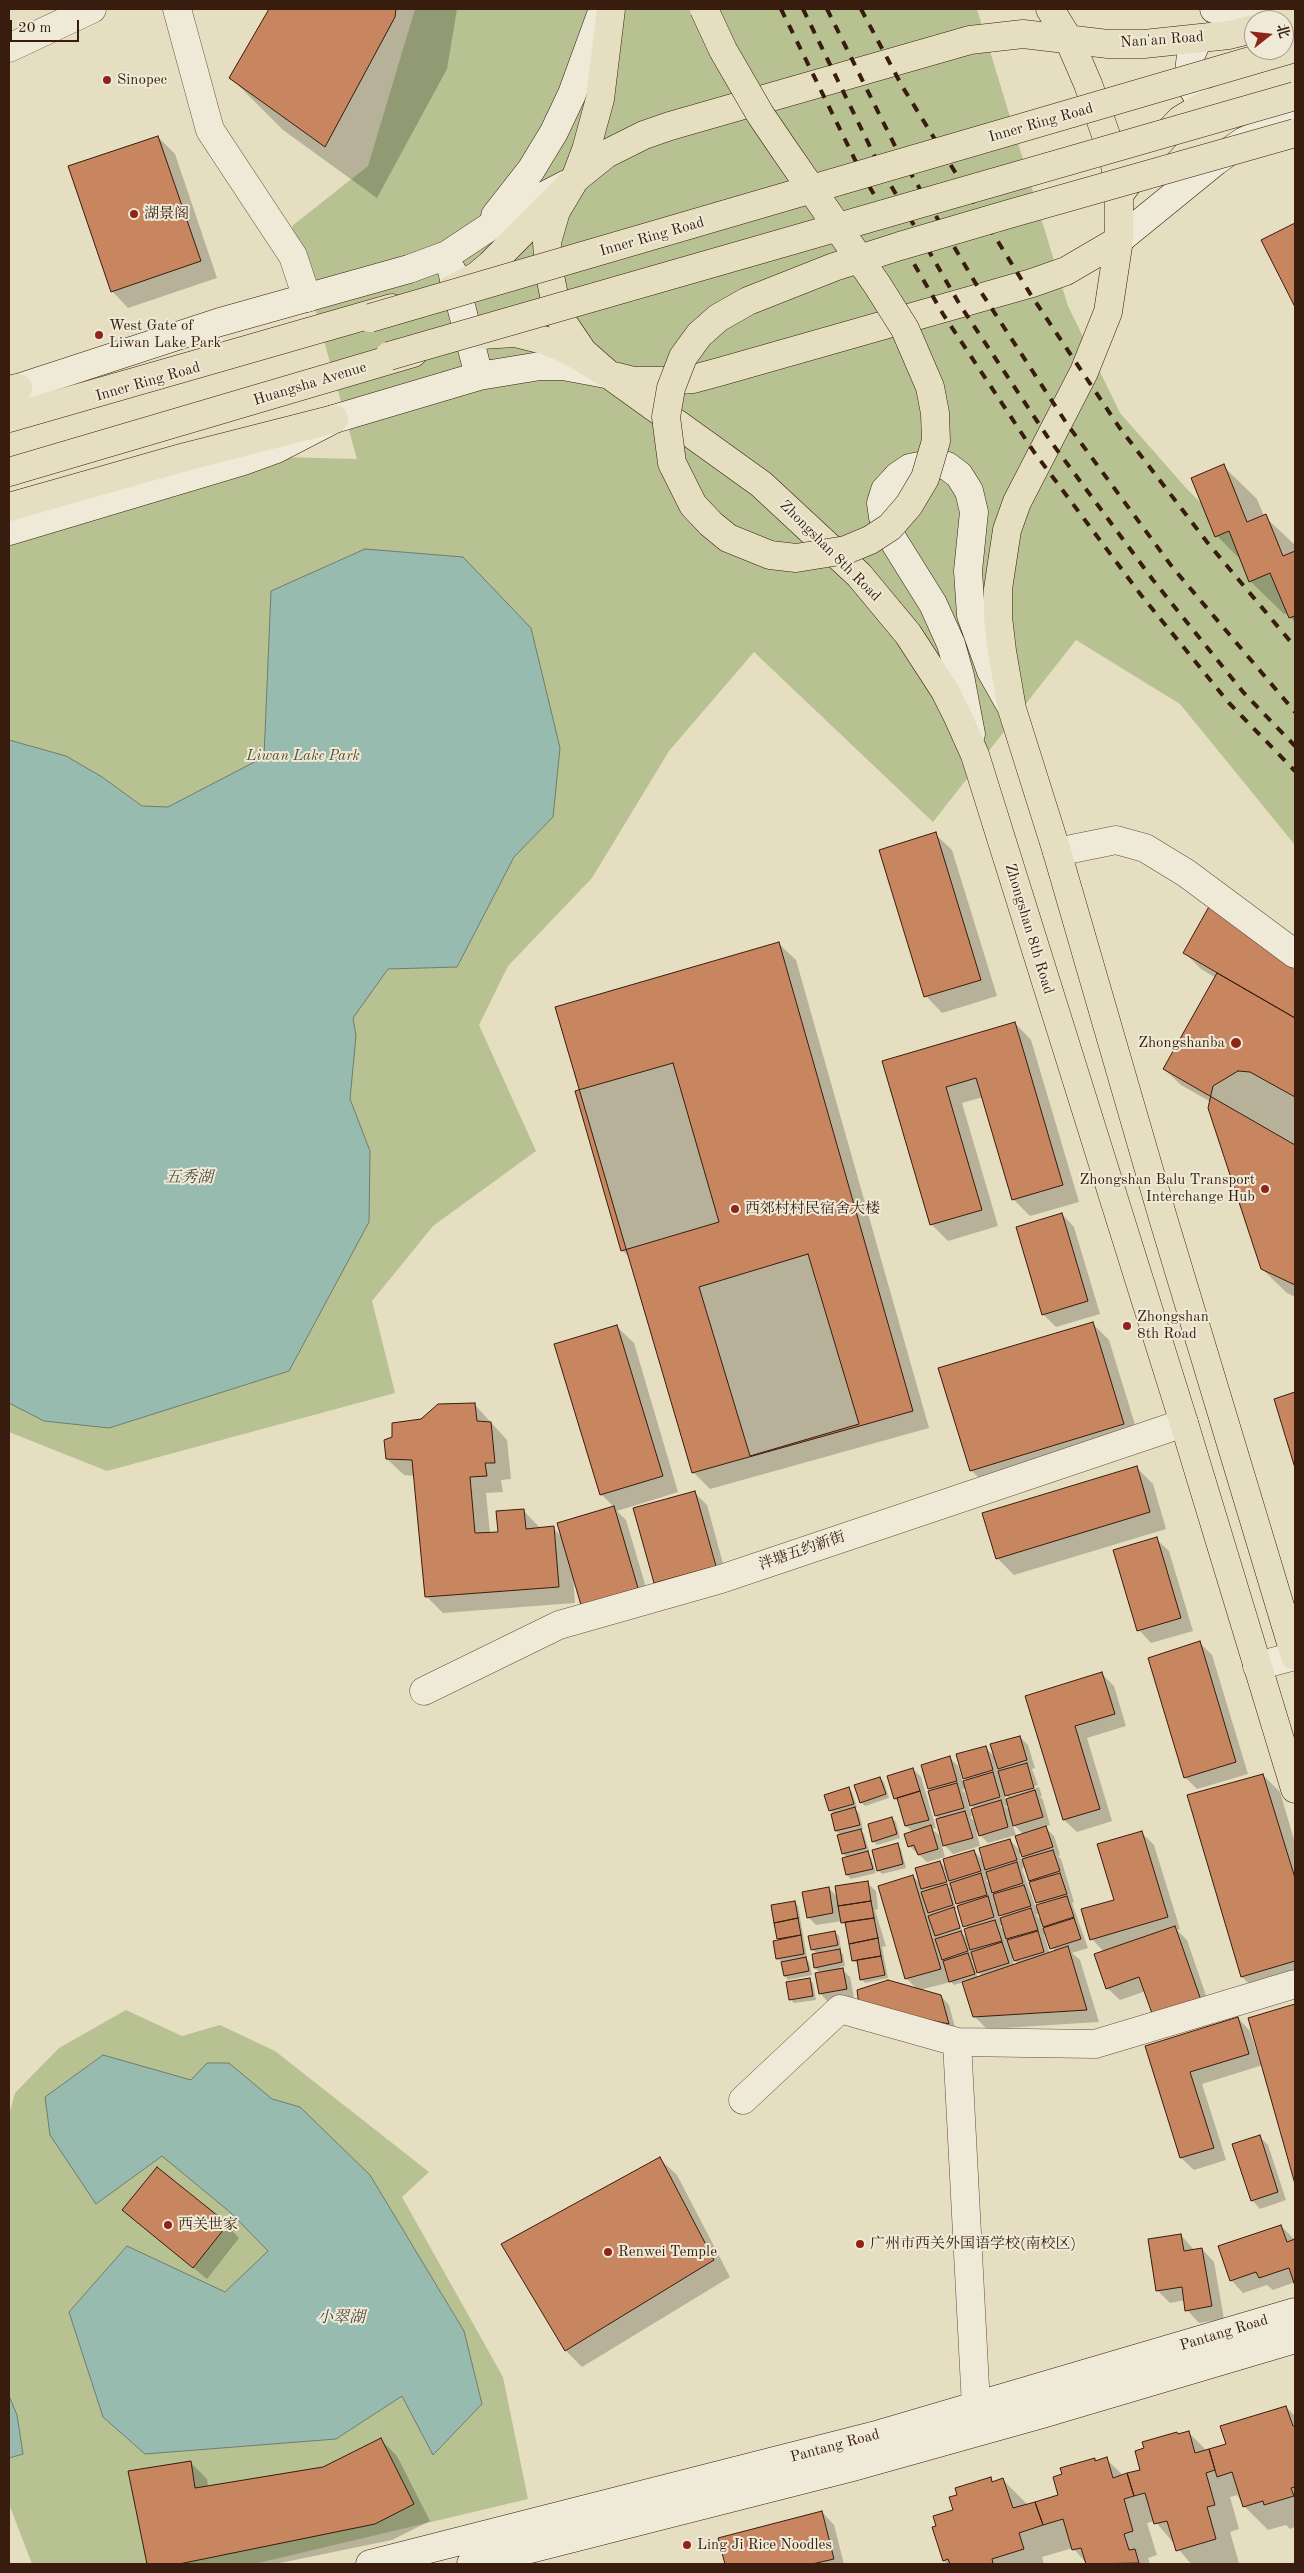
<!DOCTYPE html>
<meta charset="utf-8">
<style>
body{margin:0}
#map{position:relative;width:1304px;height:2573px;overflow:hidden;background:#e6dec1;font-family:"Old Standard TT","Noto Serif SC",serif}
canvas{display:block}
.frame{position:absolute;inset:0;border:10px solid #381c0e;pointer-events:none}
.north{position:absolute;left:1244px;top:10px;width:50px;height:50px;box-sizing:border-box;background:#efead7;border:1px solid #a69887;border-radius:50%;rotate:74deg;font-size:14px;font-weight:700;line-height:20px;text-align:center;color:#381c0e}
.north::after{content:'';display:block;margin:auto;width:18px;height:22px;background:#8f2418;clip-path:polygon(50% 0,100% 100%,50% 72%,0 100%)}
.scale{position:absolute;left:10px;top:20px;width:69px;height:22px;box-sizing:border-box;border:2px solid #381c0e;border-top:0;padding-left:6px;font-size:15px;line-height:18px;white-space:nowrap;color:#381c0e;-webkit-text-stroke:4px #efead7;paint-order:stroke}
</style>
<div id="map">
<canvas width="1304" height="2573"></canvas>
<div class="frame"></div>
<div class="north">北</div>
<div class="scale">20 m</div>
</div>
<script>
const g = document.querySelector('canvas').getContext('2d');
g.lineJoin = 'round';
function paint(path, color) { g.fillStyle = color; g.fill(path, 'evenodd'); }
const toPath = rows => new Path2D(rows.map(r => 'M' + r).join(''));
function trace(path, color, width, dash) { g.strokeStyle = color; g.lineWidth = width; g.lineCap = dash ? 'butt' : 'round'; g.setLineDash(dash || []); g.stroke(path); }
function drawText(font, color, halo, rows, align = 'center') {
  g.font = font + ' "Old Standard TT","Noto Serif SC",serif'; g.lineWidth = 4; g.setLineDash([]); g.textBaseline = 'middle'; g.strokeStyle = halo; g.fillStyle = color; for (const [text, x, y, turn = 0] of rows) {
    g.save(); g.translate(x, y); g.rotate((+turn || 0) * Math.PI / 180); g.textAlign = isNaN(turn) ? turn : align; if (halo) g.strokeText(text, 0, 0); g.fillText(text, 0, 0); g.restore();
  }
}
paint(toPath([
 [415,9,977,9,1068,306,1120,413,1186,488,1295,599,1295,845,1180,704,1076,640,933,822,754,652,669,751,592,878,508,966,479,1025,536,1151,433,1226,372,1301,395,1393,107,1471,9,1432,9,536,279,457,357,459,292,226,368,166],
 [126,2010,182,2036,220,2025,275,2051,429,2172,402,2197,503,2377,528,2499,254,2564,32,2564,9,2504,9,2115,15,2093,59,2048]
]), '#b7c192');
const water = toPath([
 [365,549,463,557,531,628,560,748,553,817,514,857,457,967,388,969,353,1018,356,1036,350,1099,370,1151,369,1222,289,1371,109,1428,44,1421,9,1403,9,740,66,756,102,777,142,806,168,807,264,757,271,591,365,549],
 [103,2055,191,2080,207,2063,229,2063,272,2099,300,2107,370,2175,464,2331,482,2404,433,2455,402,2396,336,2439,145,2454,103,2417,69,2312,127,2246,225,2292,268,2251,231,2213,162,2156,96,2204,50,2135,45,2097,103,2055],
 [9,2396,17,2415,23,2454,9,2458,9,2396]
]);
paint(water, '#97bcaf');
trace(water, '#717c6f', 1);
paint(toPath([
 [270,9,457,9,447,69,377,198,283,130,231,78],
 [158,137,175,154,217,278,128,308,112,291],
 [1295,224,1295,304,1263,241],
 [1223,466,1257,499,1264,516,1295,545,1295,623,1288,613,1284,614,1250,581,1243,562,1217,536],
 [935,834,952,850,997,996,942,1013,926,996],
 [779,944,796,960,929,1428,710,1489,693,1472,630,1258,622,1250,580,1091],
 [1185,953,1295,953,1295,1297,1287,1293,1262,1269,1211,1102,1181,1085,1164,1069,1216,978,1201,969],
 [1015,1023,1031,1040,1079,1202,1030,1216,1014,1200,983,1097,962,1103,998,1226,948,1241,931,1224,883,1062],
 [1062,1214,1074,1227,1100,1314,1056,1327,1043,1314],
 [1092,1323,1109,1340,1140,1441,988,1487,971,1470],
 [617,1327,634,1343,678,1492,617,1511,626,1520,650,1601,595,1617,573,1576,575,1603,443,1613,427,1597,415,1476,404,1475,387,1459,393,1438,422,1420,475,1405,507,1440,511,1479,501,1480,503,1492,486,1493,490,1533,499,1533,524,1511,541,1529,553,1528,563,1538,614,1507,601,1494],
 [1295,1394,1295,1463,1275,1400],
 [1137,1468,1153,1484,1166,1529,1014,1575,997,1558],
 [695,1493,707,1505,727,1578,668,1595,656,1582],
 [1156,1539,1169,1551,1193,1631,1151,1643,1139,1630],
 [1199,1642,1212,1655,1248,1774,1197,1789,1185,1777],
 [1102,1674,1114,1686,1126,1726,1087,1738,1112,1821,1077,1832,1064,1820,1027,1697],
 [1020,1737,1028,1745,1035,1768,1032,1769,1038,1785,1010,1793,1010,1796,1039,1787,1042,1796,1040,1796,1043,1800,1050,1825,1045,1827,1054,1836,1060,1855,1058,1856,1061,1859,1074,1902,1072,1903,1088,1948,1072,1953,1080,1960,1099,2022,987,2029,974,2016,964,1982,954,1985,951,1982,919,1990,941,1996,949,2005,956,2031,868,2013,918,1990,906,1978,913,1876,921,1885,940,1862,947,1869,974,1851,984,1862,1010,1840,1021,1852,1024,1835,1012,1823,1016,1835,988,1843,976,1831,980,1846,953,1854,945,1846,940,1819,936,1816,929,1792,932,1792,929,1789,950,1758,958,1766,963,1782,967,1781,964,1778,985,1747,995,1757],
 [966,1788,971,1805,975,1809,977,1824,970,1817,972,1816,965,1793,962,1790],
 [1004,1793,1010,1799,1006,1800],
 [1009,1805,1011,1812,1005,1806],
 [1019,1853,1026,1860,1022,1861],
 [1025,1866,1040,1906,1036,1908,1022,1869],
 [942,1870,944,1870,950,1888,947,1889],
 [989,1879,991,1886,986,1880],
 [991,1889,996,1895,993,1896],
 [953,1890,967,1929,969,1940,961,1932,963,1932,954,1910,956,1909,951,1891],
 [998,1912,1004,1918,1000,1919],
 [1040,1913,1042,1921,1036,1915],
 [1040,1923,1046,1928,1043,1929],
 [1003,1925,1006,1932,1000,1926],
 [1044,1935,1047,1935,1055,1952,1050,1954],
 [1012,1958,1018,1964,1014,1966],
 [972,1960,975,1960,978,1972,982,1976,978,1978],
 [913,1769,921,1777,936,1828,932,1829,939,1835,945,1857,927,1862,909,1846,913,1832,906,1826,900,1803,895,1798],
 [1263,1775,1280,1792,1295,1843,1295,1982,1259,1993,1242,1977],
 [880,1778,884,1782,889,1798,865,1806,861,1802],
 [849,1788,852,1792,857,1807,854,1808,859,1813,863,1829,860,1830,864,1834,869,1851,866,1852,871,1857,876,1873,851,1879,847,1875,844,1859,847,1858,843,1853,841,1835,836,1831,834,1814,830,1810],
 [892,1818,896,1822,900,1838,877,1845,873,1841],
 [1142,1833,1154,1845,1180,1929,1177,1930,1187,1940,1213,2016,1146,1991,1120,2000,1107,1988,1104,1952,1092,1939,1115,1901],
 [898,1845,901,1849,906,1868,882,1874,878,1870],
 [867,1883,876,1891,878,1909,875,1910,886,1946,882,1947,888,1978,865,1983,861,1979,859,1964,853,1961,846,1926,842,1921,816,1925,808,1917,829,1888,838,1898],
 [795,1902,798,1906,807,1957,805,1958,809,1962,812,1975,788,1980,785,1976,782,1962,777,1959,780,1940,778,1938],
 [835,1932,839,1936,841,1949,838,1949,843,1954,845,1966,840,1967,850,1977,854,1997,828,2002,820,1993,820,1973,815,1968,817,1954,812,1949],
 [809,1979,813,1983,816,2000,794,2003,790,1999],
 [1295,2006,1295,2179,1263,2065,1202,2084,1226,2160,1194,2170,1181,2158,1147,2047,1238,2018,1250,2031,1261,2065,1263,2065,1250,2019],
 [1260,2137,1268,2145,1286,2200,1260,2209,1252,2200],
 [660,2159,677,2175,730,2277,582,2367,566,2351,503,2244],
 [124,2210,227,2225,239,2238,207,2279],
 [1281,2226,1295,2240,1295,2282,1273,2290,1267,2285,1243,2293,1231,2280],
 [1181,2235,1194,2250,1202,2249,1214,2262,1224,2319,1199,2323,1187,2310,1185,2300,1170,2303,1157,2290],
 [1286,2407,1295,2416,1295,2527,1290,2529,1286,2525,1268,2530,1244,2506,1237,2495,1230,2497,1239,2529,1230,2532,1239,2563,1191,2564,1155,2521,1147,2523,1157,2555,1148,2558,1150,2564,1087,2564,1073,2548,1042,2557,1044,2564,948,2564,944,2561,934,2528,954,2511,958,2495,990,2479,994,2482,1003,2480,1028,2505,1060,2496,1094,2460,1096,2462,1106,2459,1124,2476,1142,2471,1179,2436,1189,2433,1207,2451,1227,2445],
 [381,2440,397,2456,430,2521,392,2540,275,2564,148,2564,130,2472,190,2462,207,2479,208,2487,324,2468],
 [822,2512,834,2525,844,2564,727,2564,720,2539]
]), '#0003');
const building = toPath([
 [269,9,396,9,395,17,325,147,229,78,269,9],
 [158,136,201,261,111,292,68,166,158,136],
 [1295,223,1295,307,1261,240,1295,223],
 [1224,464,1247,522,1266,514,1283,556,1295,551,1295,616,1289,618,1270,573,1249,582,1229,531,1215,537,1191,478,1224,464],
 [936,832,981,980,924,997,879,850,936,832],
 [1211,903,1295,952,1295,1018,1183,953,1211,903],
 [779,942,913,1411,692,1473,555,1007,779,942],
 [1217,973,1295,1018,1295,1145,1163,1069,1217,973],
 [1015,1022,1063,1185,1012,1200,976,1078,946,1087,982,1210,930,1225,882,1061,1015,1022],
 [673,1063,719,1222,621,1251,575,1091,673,1063],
 [1238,1071,1250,1072,1295,1097,1295,1285,1261,1269,1208,1108,1213,1086,1238,1071],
 [1062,1213,1088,1301,1042,1315,1016,1227,1062,1213],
 [808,1254,859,1424,750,1456,699,1287,808,1254],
 [1093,1322,1124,1424,970,1471,938,1368,1093,1322],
 [617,1325,663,1476,600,1495,554,1344,617,1325],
 [1295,1392,1295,1468,1274,1399,1295,1392],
 [475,1403,477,1421,491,1422,495,1463,485,1463,487,1476,470,1477,475,1533,498,1532,496,1511,524,1509,526,1529,554,1526,559,1587,425,1597,412,1460,386,1459,384,1440,392,1437,392,1423,421,1419,438,1404,475,1403],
 [1137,1466,1150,1512,996,1559,982,1513,1137,1466],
 [695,1491,716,1566,654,1583,633,1508,695,1491],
 [614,1506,638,1588,581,1605,557,1523,614,1506],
 [1157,1537,1181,1618,1137,1631,1113,1550,1157,1537],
 [1200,1641,1236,1762,1184,1778,1148,1658,1200,1641],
 [1102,1672,1115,1714,1075,1726,1100,1809,1063,1820,1025,1696,1102,1672],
 [1020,1736,1027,1760,998,1769,990,1744,1020,1736],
 [986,1746,993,1770,963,1779,956,1754,986,1746],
 [950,1756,957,1781,928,1789,921,1765,950,1756],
 [1027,1763,1034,1788,1005,1796,998,1771,1027,1763],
 [913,1768,920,1791,894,1799,887,1776,913,1768],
 [993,1772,1000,1797,970,1806,963,1781,993,1772],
 [1263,1774,1295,1878,1295,1961,1241,1977,1187,1795,1263,1774],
 [880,1777,886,1794,860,1803,854,1785,880,1777],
 [957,1783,964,1808,935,1816,928,1791,957,1783],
 [849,1787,854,1804,829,1811,824,1795,849,1787],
 [1035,1790,1043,1817,1013,1826,1006,1799,1035,1790],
 [920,1791,929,1820,905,1826,897,1798,920,1791],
 [1001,1800,1008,1827,979,1836,971,1809,1001,1800],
 [855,1807,860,1825,835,1831,831,1814,855,1807],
 [965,1811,973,1838,943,1846,936,1819,965,1811],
 [892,1817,897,1834,872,1842,868,1824,892,1817],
 [931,1825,938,1849,918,1855,914,1845,908,1847,904,1834,931,1825],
 [1046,1826,1053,1847,1022,1857,1015,1836,1046,1826],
 [861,1829,866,1848,842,1854,837,1835,861,1829],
 [1142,1831,1168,1917,1090,1940,1081,1909,1114,1900,1097,1844,1142,1831],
 [1010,1839,1017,1860,985,1870,979,1848,1010,1839],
 [898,1843,903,1864,877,1871,872,1850,898,1843],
 [974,1850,981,1871,949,1881,943,1859,974,1850],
 [1053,1850,1060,1871,1029,1881,1022,1859,1053,1850],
 [868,1851,873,1869,846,1875,842,1858,868,1851],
 [940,1861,947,1882,921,1889,915,1868,940,1861],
 [1017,1862,1023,1883,992,1893,986,1872,1017,1862],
 [981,1873,987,1895,956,1904,950,1883,981,1873],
 [1060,1873,1067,1894,1036,1903,1029,1882,1060,1873],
 [913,1875,941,1969,905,1979,878,1886,913,1875],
 [868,1881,871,1901,838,1906,835,1886,868,1881],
 [947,1884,953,1905,928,1913,921,1892,947,1884],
 [1024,1885,1031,1906,999,1916,993,1894,1024,1885],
 [829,1887,833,1913,807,1918,802,1892,829,1887],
 [988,1896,994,1917,963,1927,957,1906,988,1896],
 [1067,1896,1074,1917,1043,1927,1036,1905,1067,1896],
 [795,1901,798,1918,774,1923,771,1905,795,1901],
 [871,1901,874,1918,841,1923,838,1906,871,1901],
 [954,1907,960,1928,935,1936,928,1916,954,1907],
 [1031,1908,1038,1930,1006,1939,1000,1918,1031,1908],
 [798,1918,801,1935,777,1939,774,1923,798,1918],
 [874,1918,878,1938,849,1944,845,1922,874,1918],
 [1074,1918,1081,1939,1050,1949,1043,1928,1074,1918],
 [995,1920,1002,1941,970,1950,964,1929,995,1920],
 [1175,1926,1202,2003,1154,2019,1139,1977,1106,1989,1094,1954,1175,1926],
 [835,1931,838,1945,811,1950,808,1936,835,1931],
 [961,1931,968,1951,942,1960,935,1939,961,1931],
 [1038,1931,1044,1952,1014,1961,1007,1940,1038,1931],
 [801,1935,804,1954,776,1959,773,1941,801,1935],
 [878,1938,881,1956,852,1961,849,1944,878,1938],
 [1002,1942,1009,1963,977,1973,971,1952,1002,1942],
 [1068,1946,1087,2010,973,2017,962,1982,1068,1946],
 [840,1949,842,1962,814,1968,812,1954,840,1949],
 [968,1953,975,1974,949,1982,943,1961,968,1953],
 [881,1956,885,1975,860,1980,857,1960,881,1956],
 [806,1957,809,1971,784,1976,781,1962,806,1957],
 [843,1968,847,1989,819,1994,815,1973,843,1968],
 [810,1978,813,1996,789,2000,786,1982,810,1978],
 [888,1980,941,1995,949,2024,859,2005,857,1990,888,1980],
 [1295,2004,1295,2184,1248,2018,1295,2004],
 [1238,2017,1249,2054,1190,2072,1214,2148,1180,2158,1145,2046,1238,2017],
 [1260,2135,1278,2192,1251,2201,1232,2144,1260,2135],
 [660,2157,714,2260,565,2351,501,2244,660,2157],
 [157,2167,228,2224,193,2268,122,2210,157,2167],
 [1281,2225,1287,2242,1295,2239,1295,2286,1289,2268,1259,2278,1256,2272,1230,2281,1218,2246,1281,2225],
 [1181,2234,1184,2251,1202,2248,1212,2306,1185,2311,1182,2287,1156,2291,1148,2239,1181,2234],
 [1286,2406,1293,2426,1295,2426,1295,2487,1291,2488,1294,2496,1264,2505,1263,2501,1243,2507,1232,2472,1217,2477,1209,2449,1226,2444,1220,2426,1286,2406],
 [1189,2431,1195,2453,1209,2449,1215,2470,1206,2473,1215,2505,1207,2507,1216,2539,1176,2551,1167,2521,1154,2524,1145,2493,1134,2496,1127,2473,1140,2470,1135,2451,1144,2448,1142,2442,1177,2432,1178,2434,1189,2431],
 [381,2438,414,2504,375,2524,179,2564,147,2564,128,2471,191,2461,195,2488,323,2467,381,2438],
 [1107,2457,1113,2478,1127,2473,1134,2496,1124,2499,1133,2531,1124,2534,1129,2550,1135,2549,1139,2563,1086,2564,1081,2548,1072,2550,1063,2519,1043,2525,1035,2502,1058,2495,1053,2477,1062,2474,1060,2468,1095,2458,1095,2461,1107,2457],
 [991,2477,992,2482,1003,2478,1013,2508,1035,2502,1043,2525,1019,2533,1024,2549,992,2559,993,2564,950,2564,948,2559,943,2561,932,2527,936,2526,933,2516,953,2510,949,2497,957,2495,955,2488,991,2477],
 [822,2511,834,2559,812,2564,725,2564,718,2538,822,2511]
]);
paint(building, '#c78660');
trace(building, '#381c0e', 1);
const street = toPath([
 [177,9,210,130,293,256,307,298],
 [9,48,92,9],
 [1057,852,1116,840,1145,848,1186,873,1295,954],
 [1257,1666,1295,1656],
 [424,1691,559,1625,721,1579,1184,1423],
 [957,2042,976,2406],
 [743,2100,840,2009,957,2042,1095,2044,1295,1984]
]);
const secondary = toPath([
 [1214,9,1295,19],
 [1198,39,1191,55,1189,72,1193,89,1204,106],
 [495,216,531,170,554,132,572,94,603,9],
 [1119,240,1216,161,1244,141,1295,119],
 [452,271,479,376],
 [9,402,18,388,220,322,409,269,447,255,509,214,567,184],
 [9,531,243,461,276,449,334,419,479,376,540,366,563,366,606,374],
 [971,734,960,676,951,644,933,604,890,535,883,517,881,503,885,490,898,476,910,468,934,463,947,466,959,475,969,491,974,512,968,571,971,615,991,671,1009,703],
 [370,2564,880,2434,1295,2312],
 [471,2564,849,2468,1042,2414,1295,2339]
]);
const primary = toPath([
 [1284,23,1295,20],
 [1254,29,1229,35,1144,44,1108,44,1023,34,970,40,670,126,644,135,606,154,575,179,556,211,547,242,549,271,555,300,562,321,583,352,608,374,761,484,859,575,908,634,945,691,958,717,975,755,1184,1423,1295,1789],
 [1069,40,1088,84,1114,158,1119,194,1119,240,1108,312,1084,372,1017,502,1007,530,998,589,998,617,1002,651,1012,709,1057,852,1163,1218,1295,1656],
 [1122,191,1154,148,1180,120,1200,108,1229,95,1295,73],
 [614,376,634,381,666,381,693,379,719,372,1032,283,1066,271,1119,240]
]);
const highway = toPath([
 [1050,9,1069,40],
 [452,289,477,276,490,265,575,179,586,150,600,99,611,9],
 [481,335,515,333,547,341,570,351,608,374],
 [9,390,18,388],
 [9,418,392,308],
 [9,472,413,353],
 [9,507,185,457,334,419]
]);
trace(street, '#644c3b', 29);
trace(secondary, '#381c0e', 29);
trace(primary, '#381c0e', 29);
trace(highway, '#381c0e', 29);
trace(street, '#efead7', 28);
trace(secondary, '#efead7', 28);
trace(primary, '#e6dec1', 28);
trace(highway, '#e6dec1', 28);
trace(toPath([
 [781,9,861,172,943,314,1034,452,1141,595,1229,703,1295,771],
 [803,9,878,163,960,305,1049,439,1153,580,1243,692,1295,746],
 [827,9,897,150,979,289,1067,424,1173,568,1295,712],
 [861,9,902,86,1031,295,1119,427,1207,542,1295,647]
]), '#381c0e', 4, [9, 9]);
const highwayBridge = toPath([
 [704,9,723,50,760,114,781,145,810,187,878,286,905,329,930,387,935,413,936,441,925,478,909,505,890,527,870,540,846,550,796,558,770,555,728,538,711,524,693,505,672,463,666,417,671,388,683,357,699,335,718,318,748,301,834,267,900,246,1009,214,1295,133],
 [370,318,1295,48],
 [389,356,1295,96]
]);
trace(highwayBridge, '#381c0e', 29, []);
trace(highwayBridge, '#e6dec1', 28);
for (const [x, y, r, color] of [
 [107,80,5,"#8f2418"],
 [134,214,5,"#8f2418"],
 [99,335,5,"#8f2418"],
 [1236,1043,6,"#8f2418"],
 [1265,1189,5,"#8f2418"],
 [735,1209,5,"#8f2418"],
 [1127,1326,5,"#8f2418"],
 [168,2225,5,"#8f2418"],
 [860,2244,5,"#8f2418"],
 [608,2252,5,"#8f2418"],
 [687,2545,5,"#8f2418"]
]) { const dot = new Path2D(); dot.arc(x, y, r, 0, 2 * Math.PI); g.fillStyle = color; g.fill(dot); trace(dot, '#efead7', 2); }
drawText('15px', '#381c0e', '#efead7', [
 ["Nan'an Road",1162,40,-4],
 ["Inner Ring Road",1041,123,-16],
 ["Inner Ring Road",652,237,-16],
 ["Inner Ring Road",148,382,-16],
 ["Huangsha Avenue",310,384,-17],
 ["Zhongshan 8th Road",830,551,45],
 ["Zhongshan 8th Road",1029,929,73],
 ["泮塘五约新街",802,1551,-19],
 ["Pantang Road",1224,2333,-17],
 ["Pantang Road",835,2446,-15]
]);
drawText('15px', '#381c0e', '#efead7', [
 ["Sinopec",117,80],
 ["湖景阁",144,214],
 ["West Gate of",109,326],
 ["Liwan Lake Park",109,343],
 ["Zhongshanba",1225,1043,"right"],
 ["Zhongshan Balu Transport",1255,1180,"right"],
 ["Interchange Hub",1255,1197,"right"],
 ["西郊村村民宿舍大楼",745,1209],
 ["Zhongshan",1137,1317],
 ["8th Road",1137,1334],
 ["西关世家",178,2225],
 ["广州市西关外国语学校(南校区)",870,2244],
 ["Renwei Temple",618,2252],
 ["Ling Ji Rice Noodles",697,2545]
], 'left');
drawText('italic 15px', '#5e4e36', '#efead7', [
 ["Liwan Lake Park",303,756]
]);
drawText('italic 16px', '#544c3e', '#efead7', [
 ["五秀湖",189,1178],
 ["小翠湖",341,2318]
]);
</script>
